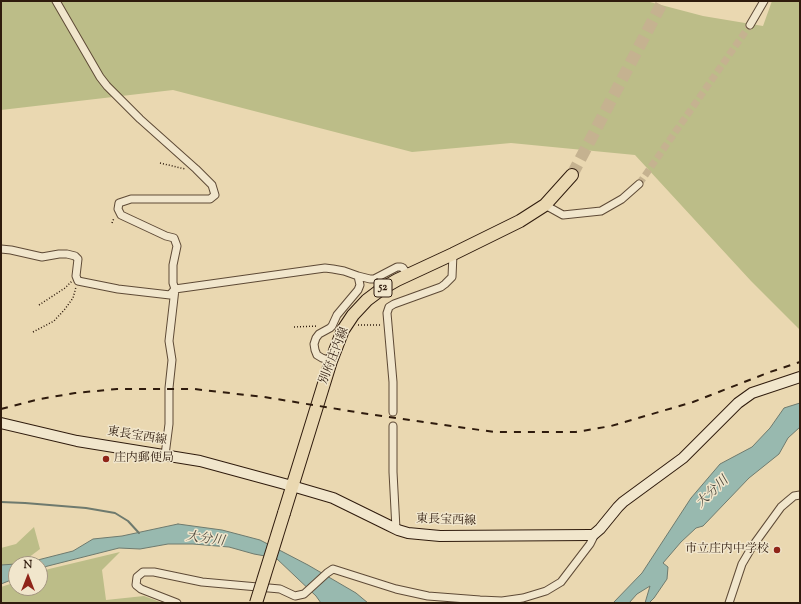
<!DOCTYPE html>
<meta charset="utf-8">
<style>
body{margin:0}
#map{position:relative;width:801px;height:604px;overflow:hidden;background:#ead8b1;font-family:"Sorts Mill Goudy",serif}
canvas{display:block}
.frame{position:absolute;inset:0;border:2px solid #2f1b0d;pointer-events:none}
.north{position:absolute;left:8px;top:556px;width:40px;height:40px;box-sizing:border-box;background:#f1e6cc;border:1px solid #a39580;border-radius:50%;rotate:0deg;font-size:11px;font-weight:700;line-height:16px;text-align:center;color:#2f1b0d}
.north::after{content:'';display:block;margin:auto;width:14px;height:18px;background:#8f2418;clip-path:polygon(50% 0,100% 100%,50% 72%,0 100%)}
</style>
<div id="map">
<canvas width="801" height="604"></canvas>
<div class="frame"></div>
<div class="north">N</div>
</div>
<script>
const g = document.querySelector('canvas').getContext('2d');
g.lineJoin = 'round';
function paint(path, color) { g.fillStyle = color; g.fill(path, 'evenodd'); }
const toPath = rows => new Path2D(rows.map(r => 'M' + r).join(''));
function trace(path, color, width, dash) { g.strokeStyle = color; g.lineWidth = width; g.lineCap = dash ? 'butt' : 'round'; g.setLineDash(dash || []); g.stroke(path); }
function drawText(font, color, halo, rows, align = 'center') {
  g.font = font + ' "Sorts Mill Goudy","Noto Serif JP",serif'; g.lineWidth = 3; g.setLineDash([]); g.textBaseline = 'middle'; g.strokeStyle = halo; g.fillStyle = color; for (const [text, x, y, turn = 0] of rows) {
    g.save(); g.translate(x, y); g.rotate((+turn || 0) * Math.PI / 180); g.textAlign = isNaN(turn) ? turn : align; if (halo) g.strokeText(text, 0, 0); g.fillText(text, 0, 0); g.restore();
  }
}
paint(toPath([
 [1,1,646,1,703,16,763,26,772,1,800,1,800,330,751,281,635,155,511,143,412,152,173,90,1,110],
 [34,527,40,549,20,564,1,566,1,548,16,544],
 [120,552,102,570,106,600,144,596,163,603,1,603,1,587,16,582,16,588,40,588,40,572,49,569]
]), '#bcbd88');
const water = toPath([
 [800,403,800,427,788,438,779,454,749,478,703,526,696,528,681,542,663,563,668,567,667,579,654,598,649,603,645,603,650,586,637,594,629,603,613,603,642,573,691,498,720,464,752,447,770,428,784,408,800,403],
 [178,524,222,530,260,540,308,565,356,593,368,603,321,603,316,596,276,558,254,554,229,547,193,544,168,544,140,549,119,548,40,568,40,564,22,564,73,551,93,539,122,536,178,524],
 [16,564,16,578,1,584,1,565,16,564]
]);
paint(water, '#98b9af');
trace(water, '#6e7a6e', 1);
trace(toPath([
 [1,502,25,503,86,508,115,513,128,521,139,533]
]), '#6e7a6e', 2);
trace(toPath([
 [639,184,750,25]
]), '#c5b290', 7, [7, 3.5]);
trace(toPath([
 [572,175,663,1]
]), '#c5b290', 12, [12, 6]);
const minor = toPath([
 [56,1,100,77,107,86,140,119,196,169,212,185,215,195,210,199,131,199,119,203,118,209,121,215,166,236,174,238,177,246,173,265,173,283,175,289,169,341,172,360,169,388,169,424,165,455],
 [750,25,764,1],
 [545,205,563,215,601,211,622,199,639,184],
 [1,249,11,250,42,257,59,254,67,254,75,256,78,259,76,276,78,281,118,289,170,295,175,289,325,268,333,269,344,271,358,276,360,285,358,290,337,315,332,326,330,328,319,334,316,338,314,344,315,350,317,355,322,358,331,361],
 [358,276,370,279,374,279,397,267,401,267,403,268,408,275],
 [393,412,393,382,387,313,389,307,394,304,441,287,445,284,452,277,453,254],
 [393,426,393,472,396,529],
 [177,603,141,589,136,585,137,577,143,572,154,572,202,582,280,589,295,596,304,594,327,573,333,569,396,589,428,596,480,600,502,601,523,598,546,591,561,582,590,544,593,538,593,535],
 [729,603,742,564,752,547,781,507,788,501,794,496,800,495]
]);
const secondary = toPath([
 [1,423,77,441,200,461,292,486,333,498,388,525,398,530,408,533,440,536,590,535,593,535,600,529,618,507,623,502,683,458,738,403,752,393,800,377]
]);
const primary = toPath([
 [284,513,331,361,343,330,353,315,367,300,383,288,397,280,453,254,520,221,545,205,572,175]
]);
trace(minor, '#5e4a36', 9);
trace(secondary, '#2f1b0d', 12);
trace(primary, '#2f1b0d', 14);
trace(toPath([
 [160,163,185,169],
 [112,223,114,218],
 [39,305,65,288,72,281],
 [358,325,381,325],
 [294,327,318,326],
 [33,332,54,321,65,309,73,298,76,287]
]), '#2f1b0d', 1.5, [1, 2]);
trace(minor, '#f1e6cc', 7);
trace(secondary, '#f1e6cc', 10);
trace(primary, '#ead8b1', 12);
trace(toPath([
 [1,409,40,399,75,393,117,389,194,389,264,397,368,414,494,432,576,432,611,426,693,402,770,372,800,362]
]), '#2f1b0d', 2, [7, 7]);
const primaryBridge = toPath([
 [256,603,284,513]
]);
trace(primaryBridge, '#2f1b0d', 14, []);
trace(primaryBridge, '#ead8b1', 12);
for (const [x, y, r, color] of [
 [106,459,4,"#8f2418"],
 [777,550,4,"#8f2418"]
]) { const dot = new Path2D(); dot.arc(x, y, r, 0, 2 * Math.PI); g.fillStyle = color; g.fill(dot); trace(dot, '#f1e6cc', 1.5); }
for (const [x, y, w] of [
 [383,288,18]
]) { const box = new Path2D(); box.roundRect(x - w / 2, y - 9, w, 18, 3); g.fillStyle = '#f1e6cc'; g.fill(box); trace(box, '#2f1b0d', 1); }
drawText('bold 11px', '#2f1b0d', null, [
 ["52",383,288]
]);
drawText('12px', '#2f1b0d', '#f1e6cc', [
 ["別府庄内線",335,356,-68],
 ["東長宝西線",137,437,9],
 ["東長宝西線",446,521,2]
]);
drawText('12px', '#2f1b0d', '#f1e6cc', [
 ["庄内郵便局",114,459],
 ["市立庄内中学校",769,550,"right"]
], 'left');
drawText('italic 13px', '#4e4a3e', '#f1e6cc', [
 ["大分川",713,493,-44],
 ["大分川",205,540,8]
]);
</script>
